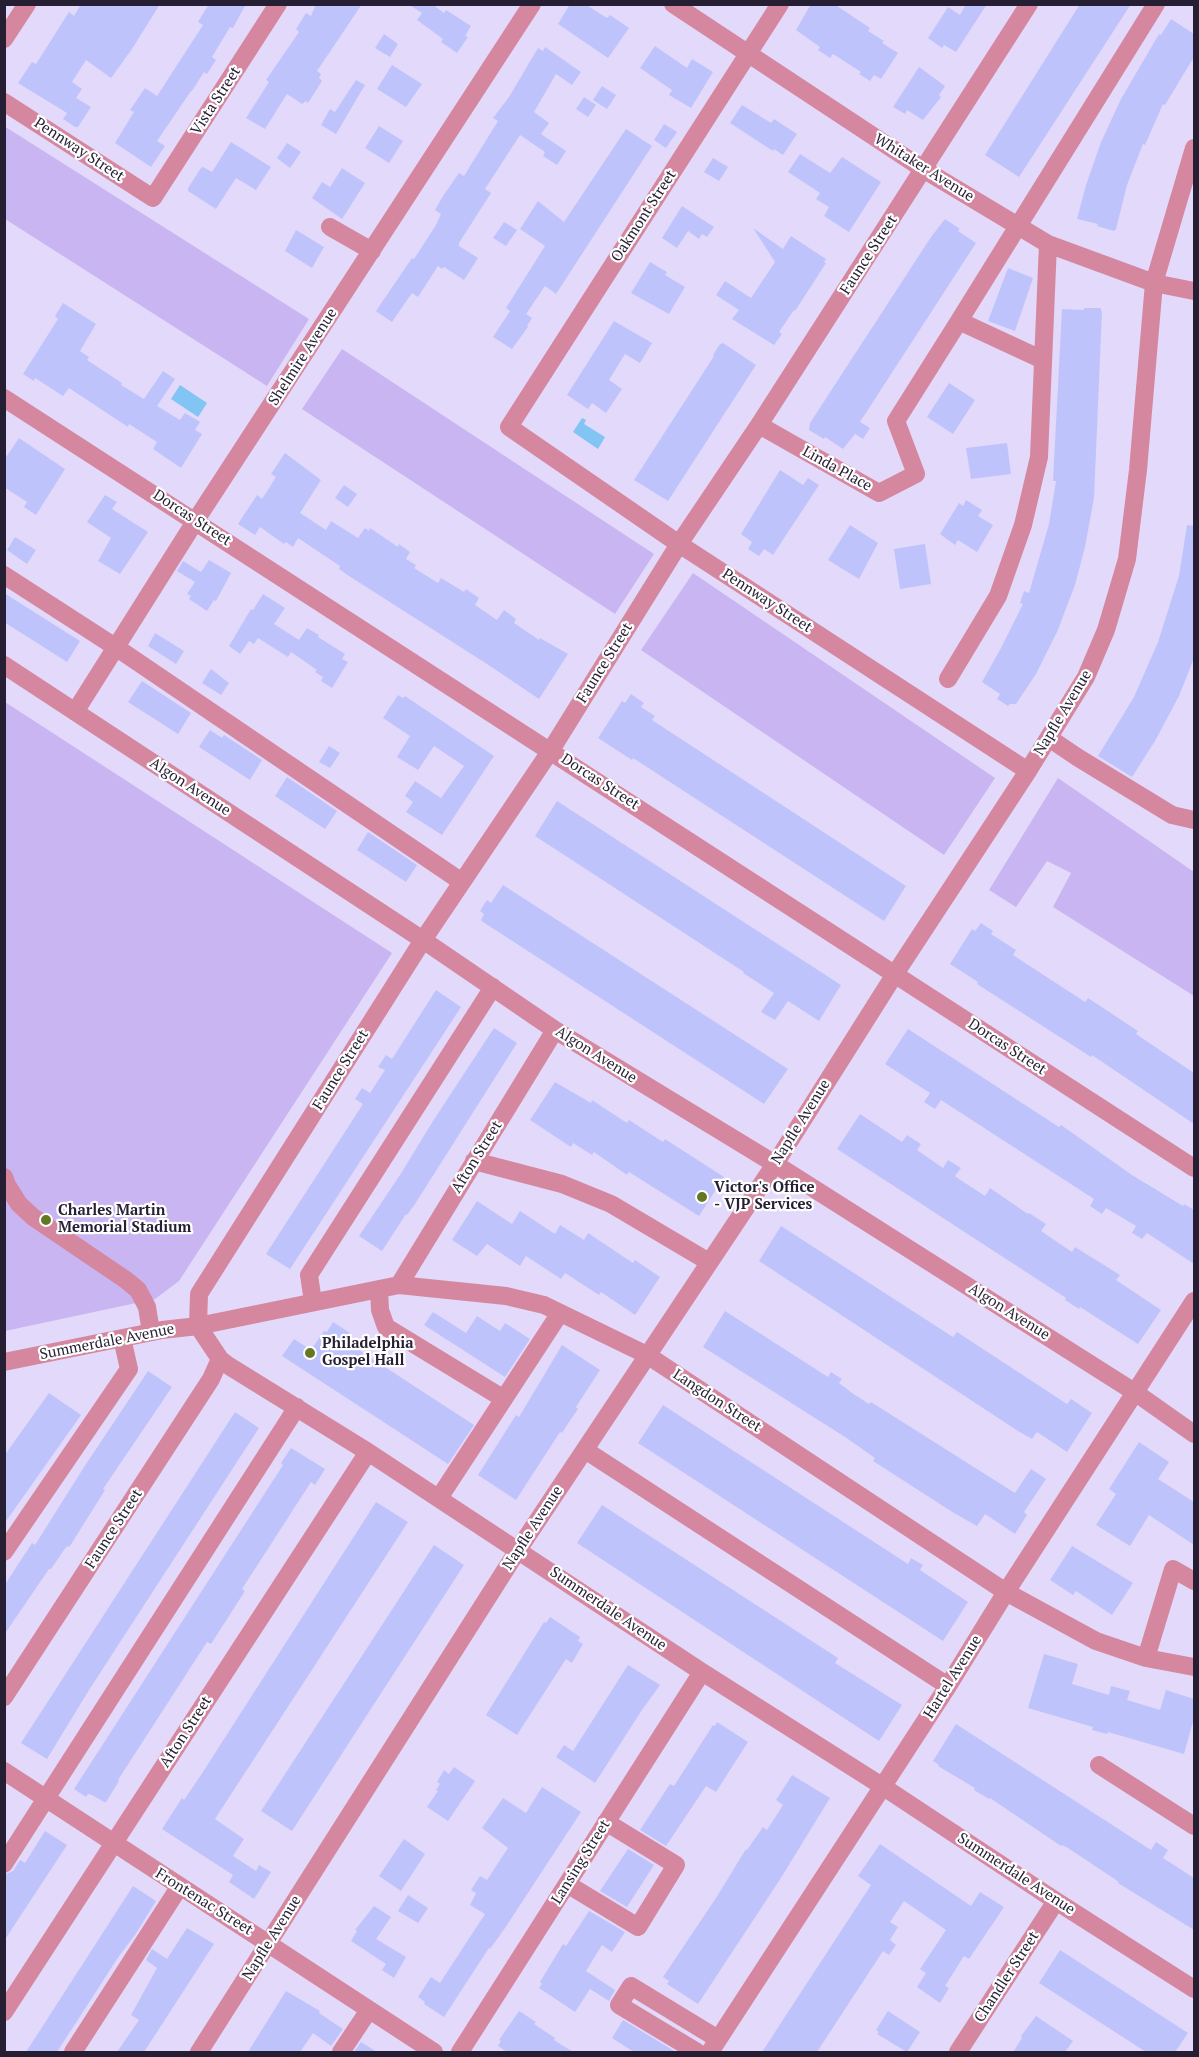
<!DOCTYPE html>
<style>
body{margin:0}
#map{position:relative;width:1199px;height:2057px;overflow:hidden;background:#e3d9fa;font-family:"PT Serif",serif}
canvas{display:block}
.frame{position:absolute;inset:0;border:6px solid #261f34;pointer-events:none}
</style>
<div id="map">
<canvas width="1199" height="2057"></canvas>
<div class="frame"></div>
</div>
<script>
const g = document.querySelector('canvas').getContext('2d');
g.lineJoin = 'round';
function paint(path, color) { g.fillStyle = color; g.fill(path, 'evenodd'); }
const toPath = rows => new Path2D(rows.map(r => 'M' + r).join(''));
function trace(path, color, width, dash) { g.strokeStyle = color; g.lineWidth = width; g.lineCap = dash ? 'butt' : 'round'; g.setLineDash(dash || []); g.stroke(path); }
function drawText(font, color, halo, rows, align = 'center') {
  g.font = font + ' "PT Serif",serif'; g.lineWidth = 4.5; g.setLineDash([]); g.textBaseline = 'middle'; g.strokeStyle = halo; g.fillStyle = color; for (const [text, x, y, turn = 0] of rows) {
    g.save(); g.translate(x, y); g.rotate((+turn || 0) * Math.PI / 180); g.textAlign = isNaN(turn) ? turn : align; if (halo) g.strokeText(text, 0, 0); g.fillText(text, 0, 0); g.restore();
  }
}
paint(toPath([
 [4,126,309,319,267,386,5,219],
 [342,349,654,554,615,614,302,409],
 [693,573,995,778,944,855,641,650],
 [5,702,392,953,179,1281,155,1299,5,1331],
 [1058,778,1194,872,1194,996,1053,907,1071,873,1047,861,1016,907,989,890]
]), '#cab5f3');
paint(toPath([
 [180,385,207,403,198,417,171,399],
 [582,418,586,420,584,424,605,437,598,449,573,432]
]), '#82c5f4');
paint(toPath([
 [81,4,160,4,132,49,111,78,86,60,72,82,82,89,76,98,91,107,78,127,75,127,63,119,67,113,18,83,32,62,36,64,69,12,74,16],
 [209,4,246,4,233,28,230,27,212,57,216,60,207,74,204,72,192,91,191,91,157,141,165,146,151,167,115,143,134,112,130,110,145,88,157,96,203,25,198,22],
 [316,4,362,4,317,71,321,74,319,78,322,81,308,103,306,101,302,104,287,94,265,129,246,118,269,82,266,80,299,32,296,29,306,13,311,16],
 [408,4,432,4,444,13,446,10,471,26,465,36,468,37,457,53,441,42,443,39,417,20,422,13],
 [570,4,585,4,607,18,610,15,629,28,608,58,558,24],
 [811,4,834,4,870,28,868,31,884,41,882,43,898,53,881,79,874,75,870,81,859,74,861,72,833,54,830,58,818,50,820,47,796,30],
 [966,4,987,4,956,52,944,45,942,48,928,38,948,7,960,15],
 [1080,4,1131,4,1019,177,985,155],
 [1171,19,1194,34,1194,57,1165,105,1163,104,1145,145,1143,144,1127,185,1116,229,1114,231,1097,226,1098,224,1077,219,1086,185,1101,142,1121,99,1159,34,1161,35],
 [384,34,398,44,390,57,375,48],
 [655,46,687,68,692,59,713,72,691,108,669,95,672,90,640,68],
 [545,47,581,72,572,85,556,74,534,112,549,123,541,134,566,151,557,165,543,156,545,152,520,135,485,189,491,193,459,243,459,246,478,258,464,280,444,267,442,269,438,266,418,297,412,293,392,322,376,311,412,258,414,259,436,225,441,214,435,210,443,196,459,173,464,176,498,121,493,118,509,97,538,48,543,51],
 [392,65,422,84,406,107,377,89],
 [919,67,945,86,939,95,941,97,923,120,907,110,905,114,893,107],
 [356,80,365,85,336,134,321,125,330,109,335,112],
 [602,86,616,95,607,109,593,100],
 [584,97,596,105,588,117,576,109],
 [742,105,771,123,774,119,797,134,783,155,774,149,773,151,730,123],
 [664,124,677,132,666,148,654,140],
 [379,126,403,141,389,163,365,148],
 [626,129,652,146,556,294,545,286,526,314,532,318,527,326,528,327,512,349,493,337,510,311,506,308,545,246,520,229,538,201,564,222],
 [231,142,271,167,256,190,236,178,216,209,188,191,188,188,201,168,203,167,212,172],
 [287,143,301,152,290,168,277,158],
 [800,154,830,173,842,157,881,182,849,232,824,216,829,207,816,199,820,193,788,172],
 [713,158,728,167,719,181,704,172],
 [342,168,365,183,342,219,312,198,322,182,330,187],
 [682,206,714,227,707,237,702,234,699,239,688,231,677,248,662,238],
 [945,219,960,229,958,231,976,243,860,422,870,428,863,439,855,434,843,449,825,437,824,439,809,430,810,423,931,237],
 [504,222,517,230,506,246,493,238],
 [753,228,783,249,791,236,826,259,824,262,826,263,795,311,794,310,779,332,782,334,774,345,732,319,739,310,716,295,725,281,751,298,775,262],
 [296,230,324,247,312,268,285,251],
 [650,262,667,272,665,275,685,287,669,314,631,293],
 [1008,268,1033,278,1015,331,988,321],
 [63,303,96,324,80,351,89,357,87,360,122,383,121,385,144,399,163,371,175,379,157,406,180,420,185,413,200,422,195,430,202,434,181,468,153,449,157,442,129,424,128,427,69,388,63,396,35,378,34,381,23,374,58,319,55,316],
 [1084,308,1101,308,1101,311,1102,311,1094,498,1085,547,1075,585,1057,632,1036,674,1016,704,1010,704,1008,706,997,699,1000,694,982,682,1001,648,1023,604,1020,603,1024,591,1029,593,1049,524,1056,481,1053,481,1062,309,1084,310],
 [614,321,652,343,640,363,625,354,609,380,622,389,606,413,592,403,588,409,567,395],
 [723,343,756,365,668,501,634,480,714,356,713,355,720,344],
 [949,383,975,400,953,434,927,417],
 [19,438,65,469,36,515,24,507,27,502,4,487,4,460],
 [1007,443,1011,474,971,479,966,448],
 [285,453,321,480,300,513,326,530,331,521,358,538,365,528,369,531,370,528,398,547,399,544,410,552,406,559,416,565,414,568,438,583,441,578,464,592,466,589,479,598,475,605,497,620,504,610,516,619,514,623,539,640,540,638,568,654,539,699,487,664,349,576,339,569,340,566,298,538,293,547,286,542,284,544,260,527,255,535,238,524,257,495,262,499,276,477,271,474],
 [780,470,803,485,808,478,819,485,773,555,764,549,759,556,748,549,752,542,741,534],
 [344,485,357,494,348,507,335,498],
 [105,495,117,502,112,509,148,532,120,574,98,561,111,538,87,522],
 [966,500,982,510,978,516,993,525,977,552,958,540,955,545,940,534,959,503,963,506],
 [850,525,878,543,859,579,828,560],
 [1187,525,1194,526,1194,658,1179,696,1155,741,1132,777,1098,756,1134,697,1158,642,1179,576],
 [15,537,36,550,27,564,7,550],
 [925,544,931,584,900,589,894,549],
 [209,560,231,573,216,601,214,600,207,611,189,599,191,596,187,594,195,582,177,571,183,561,201,572],
 [4,593,80,641,67,662,4,622],
 [263,594,285,608,274,624,299,640,307,628,319,635,318,637,345,654,342,659,348,662,332,688,321,681,323,677,315,672,317,670,291,652,288,657,258,638,254,644,249,641,240,654,229,646,251,609,253,610],
 [155,633,184,651,176,664,148,646],
 [211,669,229,683,221,695,202,683],
 [142,681,191,713,178,734,128,702],
 [631,694,644,703,641,707,655,716,652,720,906,886,884,921,633,758,632,760,598,738,622,701,625,703],
 [398,695,403,698,405,696,494,756,442,835,406,812,413,802,405,796,415,781,441,798,464,766,434,746,418,770,397,757,410,736,383,718],
 [210,730,222,738,224,735,262,760,250,780,199,747],
 [329,746,340,753,330,768,319,762],
 [287,777,337,811,325,829,275,796],
 [557,801,841,985,819,1021,788,1001,775,1020,761,1012,774,993,743,973,744,972,535,836],
 [368,832,417,865,406,882,357,850],
 [503,885,788,1069,764,1104,483,922,481,920,484,914,480,911,487,900,491,903],
 [981,923,993,931,991,934,1016,950,1013,955,1085,1002,1088,998,1138,1031,1136,1034,1194,1073,1194,1124,1092,1055,1091,1057,977,984,978,982,950,964,972,929,975,931],
 [436,990,461,1007,290,1269,266,1254,363,1104,355,1099,362,1088,370,1093,385,1070,378,1067,386,1055,392,1059],
 [494,1028,517,1043,415,1204,407,1215,406,1214,382,1251,359,1236,400,1175,433,1121],
 [908,1029,1059,1127,1061,1125,1132,1175,1183,1206,1184,1204,1194,1210,1194,1264,1147,1233,1142,1239,1132,1233,1136,1226,1106,1208,1102,1214,1090,1206,1094,1199,941,1100,935,1109,924,1102,930,1093,885,1064],
 [555,1082,591,1103,592,1100,627,1123,629,1120,663,1142,665,1139,724,1177,699,1216,629,1172,627,1175,594,1152,592,1155,573,1143,571,1147,530,1120],
 [860,1114,902,1142,907,1135,921,1144,917,1150,943,1168,948,1160,961,1168,955,1176,959,1179,985,1196,990,1188,1028,1214,1029,1213,1046,1224,1041,1231,1072,1252,1075,1247,1120,1275,1116,1280,1161,1310,1138,1344,1080,1307,1079,1309,1065,1300,1066,1298,837,1149],
 [477,1201,512,1224,520,1211,555,1234,560,1225,584,1240,588,1233,633,1263,635,1260,660,1277,635,1315,601,1292,599,1295,565,1273,561,1279,526,1256,520,1266,487,1244,477,1256,452,1240],
 [781,1226,953,1337,957,1332,1067,1404,1071,1399,1092,1413,1067,1452,1037,1432,1032,1439,1018,1431,759,1261],
 [725,1311,828,1377,831,1372,842,1379,839,1383,852,1393,869,1404,871,1402,1015,1493,1031,1469,1046,1479,1024,1512,1027,1515,1015,1534,985,1514,977,1526,954,1513,873,1461,875,1458,845,1437,703,1347],
 [433,1312,466,1333,477,1316,500,1331,505,1323,530,1339,505,1377,424,1325],
 [333,1322,350,1333,345,1341,474,1425,448,1464,282,1356,294,1339,311,1350,324,1331,327,1332],
 [562,1345,600,1370,576,1407,578,1409,569,1422,562,1433,560,1432,516,1500,478,1475,516,1415,519,1417],
 [148,1371,172,1387,103,1489,105,1490,70,1546,66,1547,51,1569,49,1569,4,1635,4,1586,32,1543,35,1545,86,1464],
 [49,1393,81,1415,4,1524,4,1456],
 [663,1405,908,1564,911,1558,923,1565,920,1570,968,1602,943,1641,638,1443],
 [235,1412,259,1428,89,1690,47,1759,21,1743],
 [1139,1442,1169,1462,1158,1479,1194,1502,1194,1545,1149,1515,1130,1546,1096,1525,1116,1494,1109,1489],
 [291,1448,325,1469,315,1485,311,1482,242,1589,245,1591,211,1644,207,1642,118,1780,119,1781,106,1802,104,1802,92,1795,88,1794,86,1797,74,1789,283,1465,281,1463],
 [376,1502,408,1522,215,1819,244,1839,233,1856,256,1871,259,1865,271,1872,254,1899,229,1882,233,1875,162,1829,182,1798,184,1800,201,1775],
 [602,1505,838,1658,835,1663,902,1705,879,1741,577,1543],
 [434,1545,464,1565,292,1831,261,1811],
 [1072,1546,1133,1583,1112,1615,1076,1591,1073,1595,1050,1580],
 [550,1617,580,1637,578,1641,583,1644,572,1663,566,1659,517,1735,486,1715,544,1622,546,1623],
 [1044,1654,1078,1664,1072,1684,1109,1695,1111,1686,1130,1691,1127,1700,1160,1710,1166,1690,1194,1699,1194,1718,1184,1754,1108,1732,1107,1734,1092,1730,1093,1727,1028,1708],
 [628,1665,660,1685,642,1710,595,1783,556,1757,564,1745,573,1751],
 [717,1722,748,1742,716,1792,706,1786,666,1846,640,1830,670,1784,674,1786,713,1725,715,1726],
 [956,1724,1151,1850,1156,1842,1168,1850,1163,1858,1194,1878,1194,1930,1118,1883,1119,1882,1068,1848,1062,1845,1061,1846,990,1798,989,1799,974,1790,975,1788,938,1766,939,1765,933,1761],
 [454,1767,475,1781,448,1821,427,1807,438,1791,436,1790,440,1784,437,1782,444,1770,449,1774],
 [792,1775,830,1798,779,1881,698,2004,667,1984,669,1981,663,1977,716,1898,746,1849,747,1850,763,1827,767,1830,783,1805,776,1800],
 [542,1787,581,1812,505,1928,490,1949,489,1948,444,2017,424,2004,425,2002,418,1997,431,1977,440,1983,485,1914,470,1905,476,1893,471,1890,480,1876,487,1880,508,1848,482,1828,503,1798,526,1813],
 [45,1831,67,1845,4,1941,4,1875,13,1871,20,1860,25,1863],
 [404,1839,425,1854,401,1891,379,1876],
 [880,1844,971,1906,980,1892,1004,1907,969,1959,964,1956,945,1986,949,1988,940,2003,917,1987,926,1973,920,1969,946,1930,904,1901,890,1922,898,1927,890,1940,896,1945,889,1955,883,1951,817,2052,762,2052,871,1885,858,1876],
 [628,1849,654,1865,627,1907,600,1891],
 [133,1886,156,1901,135,1935,119,1956,57,2052,26,2052],
 [408,1895,428,1908,418,1923,398,1911],
 [374,1906,391,1917,376,1939,406,1957,394,1978,382,1970,386,1964,351,1941,357,1931,355,1930],
 [589,1911,625,1932,612,1952,602,1945,586,1971,615,1990,609,2001,590,1989,575,2012,539,1988,542,1984,540,1982,563,1944,566,1946],
 [187,1928,214,1944,144,2052,117,2052,139,2020,131,2015,157,1968,146,1960,152,1949,167,1959],
 [1060,1950,1188,2033,1175,2052,1146,2052,1039,1983],
 [286,1991,320,2011,319,2013,343,2029,331,2046,313,2033,300,2052,248,2052],
 [519,2011,536,2022,534,2024,555,2038,554,2040,573,2052,507,2052,498,2046,501,2041,499,2040],
 [888,2011,920,2032,907,2052,877,2034,879,2032,876,2030],
 [1036,2016,1073,2041,1065,2052,1013,2052,1022,2038,1021,2036],
 [623,2020,676,2052,634,2052,612,2038],
 [361,2042,377,2052,354,2052]
]), '#bec4fb');
trace(toPath([
 [673,4,923,169,1048,244,1154,283,1194,291],
 [780,4,509,427,679,544,1028,771],
 [4,39,27,4],
 [4,102,153,198,278,4],
 [330,227,372,251],
 [1043,360,959,321,1156,4],
 [4,398,1194,1168],
 [759,425,879,493,916,474,896,421,959,321],
 [4,575,117,648,462,882],
 [4,665,423,940,555,1030,775,1164,1136,1393,1194,1434],
 [948,679,998,596,1023,525,1039,457,1048,244],
 [75,712,196,520,532,4],
 [1049,738,1077,757,1172,815,1194,820],
 [474,1161,562,1184,611,1204,709,1262],
 [4,1177,7,1185,19,1204,33,1217,126,1280,138,1290,147,1307,151,1332],
 [399,1285,555,1030],
 [379,1289,380,1310,386,1327,504,1399],
 [313,1302,309,1275,493,987],
 [198,1326,199,1294,423,940,551,750,679,544,759,425,1029,4],
 [198,1326,220,1359,229,1366,368,1452,702,1672,882,1786,1056,1901,1194,1989],
 [4,1362,162,1330,198,1326,399,1285,506,1296,544,1305,647,1355,1006,1592,1096,1641,1146,1658,1194,1667],
 [585,1450,948,1686],
 [439,1498,560,1313],
 [4,1552,129,1369,122,1338],
 [1146,1658,1173,1569,1194,1581],
 [4,1697,211,1379,220,1359],
 [1099,1765,1194,1826],
 [4,1771,434,2052],
 [4,1864,297,1407],
 [567,1884,638,1927,676,1865,606,1822],
 [4,2012,368,1452],
 [73,2052,180,1886],
 [199,2052,518,1550,775,1164,895,974,1028,771,1086,677,1106,630,1127,559,1138,470,1154,283,1194,148],
 [341,2052,369,2010],
 [460,2052,702,1672],
 [697,2052,619,2005,631,1986,718,2039],
 [710,2052,948,1686,1006,1592,1194,1301],
 [958,2052,1056,1901]
]), '#d4879f', 18);
for (const [x, y, r, color] of [
 [702,1197,6,"#667724"],
 [46,1220,6,"#667724"],
 [310,1353,6,"#667724"]
]) { const dot = new Path2D(); dot.arc(x, y, r, 0, 2 * Math.PI); g.fillStyle = color; g.fill(dot); trace(dot, '#fff', 2); }
drawText('15px', '#261f34', '#fff', [
 ["Vista Street",216,101,-57],
 ["Pennway Street",79,150,33],
 ["Whitaker Avenue",924,168,32],
 ["Oakmont Street",644,216,-57],
 ["Faunce Street",869,255,-57],
 ["Shelmire Avenue",303,357,-57],
 ["Linda Place",837,469,29],
 ["Dorcas Street",192,518,33],
 ["Pennway Street",767,601,33],
 ["Faunce Street",605,663,-58],
 ["Napfle Avenue",1063,713,-59],
 ["Dorcas Street",600,782,33],
 ["Algon Avenue",190,787,33],
 ["Dorcas Street",1007,1047,33],
 ["Algon Avenue",596,1055,32],
 ["Faunce Street",341,1070,-58],
 ["Napfle Avenue",801,1122,-58],
 ["Afton Street",477,1157,-58],
 ["Algon Avenue",1009,1312,32],
 ["Summerdale Avenue",107,1342,-11],
 ["Langdon Street",717,1401,33],
 ["Napfle Avenue",533,1528,-57],
 ["Faunce Street",114,1529,-57],
 ["Summerdale Avenue",608,1609,34],
 ["Hartel Avenue",953,1677,-58],
 ["Afton Street",186,1732,-57],
 ["Lansing Street",581,1862,-58],
 ["Summerdale Avenue",1016,1874,33],
 ["Frontenac Street",204,1902,32],
 ["Napfle Avenue",272,1938,-58],
 ["Chandler Street",1007,1977,-57]
]);
drawText('bold 15px', '#261f34', '#fff', [
 ["Victor's Office",714,1188],
 ["- VJP Services",714,1205],
 ["Charles Martin",58,1211],
 ["Memorial Stadium",58,1228],
 ["Philadelphia",322,1344],
 ["Gospel Hall",322,1361]
], 'left');
</script>
